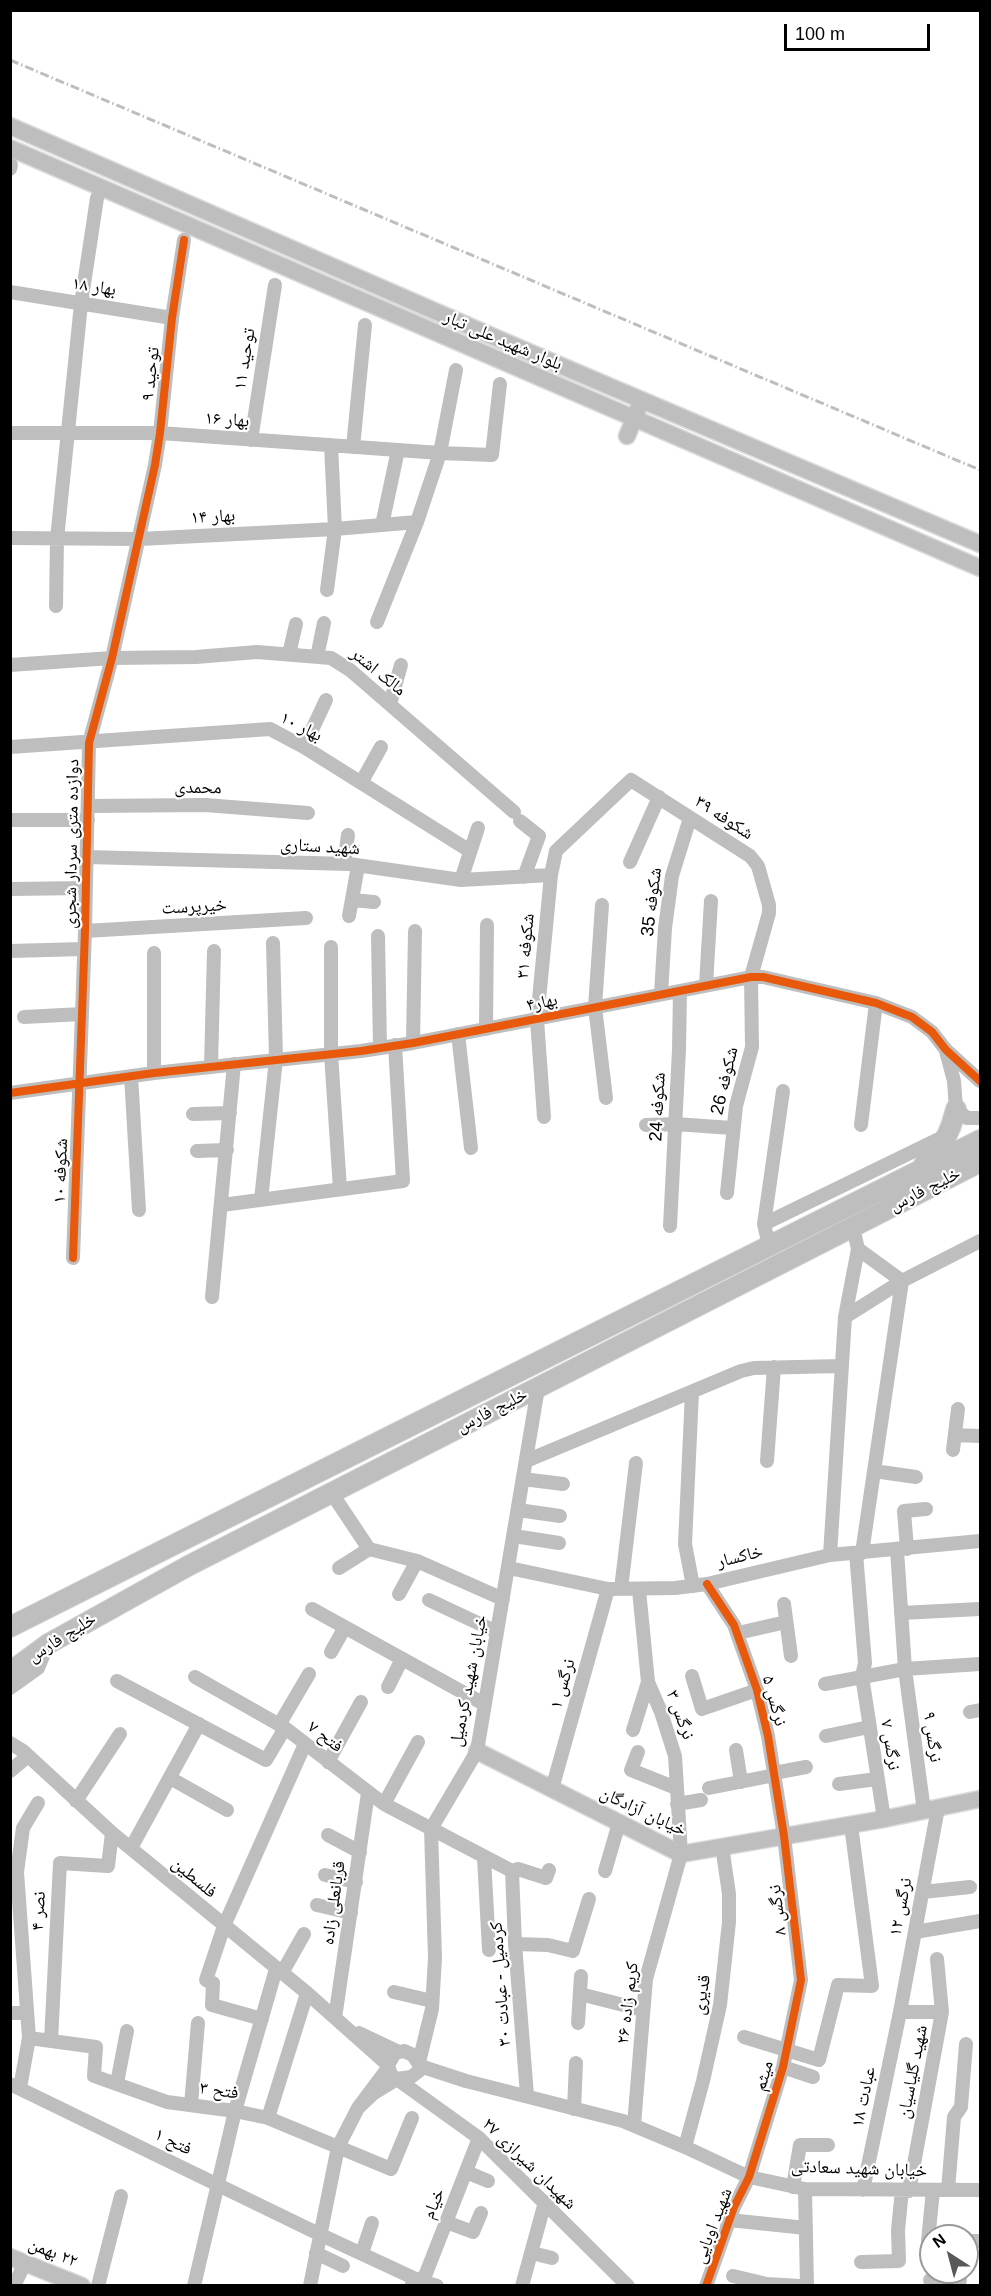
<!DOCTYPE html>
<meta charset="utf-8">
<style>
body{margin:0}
#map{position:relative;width:991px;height:2296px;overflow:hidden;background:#fff;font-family:Arial,sans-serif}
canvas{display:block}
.frame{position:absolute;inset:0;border:12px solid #000;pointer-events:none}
.north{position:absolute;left:919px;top:2224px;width:60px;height:60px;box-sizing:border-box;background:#fff;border:2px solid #999;border-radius:50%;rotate:324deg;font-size:16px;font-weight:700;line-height:24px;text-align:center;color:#000}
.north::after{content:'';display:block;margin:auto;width:21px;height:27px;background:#595959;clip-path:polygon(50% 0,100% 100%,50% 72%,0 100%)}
.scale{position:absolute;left:784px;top:24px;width:146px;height:27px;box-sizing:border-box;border:3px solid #000;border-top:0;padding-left:8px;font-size:18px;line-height:21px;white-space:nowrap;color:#000;-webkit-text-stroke:4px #fff;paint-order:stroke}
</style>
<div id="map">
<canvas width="991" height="2296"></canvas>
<div class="frame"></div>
<div class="north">N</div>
<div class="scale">100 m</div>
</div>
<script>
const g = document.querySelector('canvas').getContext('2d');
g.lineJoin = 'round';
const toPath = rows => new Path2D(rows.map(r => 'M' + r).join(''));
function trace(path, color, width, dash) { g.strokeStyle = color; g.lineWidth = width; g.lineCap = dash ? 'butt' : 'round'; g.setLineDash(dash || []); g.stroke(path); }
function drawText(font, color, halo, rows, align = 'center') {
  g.font = font + ' Arial,"Noto Naskh Arabic",sans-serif'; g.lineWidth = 4.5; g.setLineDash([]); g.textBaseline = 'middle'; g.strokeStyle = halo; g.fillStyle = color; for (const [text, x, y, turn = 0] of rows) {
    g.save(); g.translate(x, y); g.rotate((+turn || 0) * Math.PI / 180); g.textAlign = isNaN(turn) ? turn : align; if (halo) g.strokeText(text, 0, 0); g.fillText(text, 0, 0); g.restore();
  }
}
const major = toPath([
 [10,126,517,347,980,544],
 [10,148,980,568],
 [627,436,638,409],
 [477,1751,681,1854,884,1819,980,1799],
 [10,2257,82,2286]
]);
const highway = toPath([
 [923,1166,943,1144,951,1126,956,1109],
 [10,1627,980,1140],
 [10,1672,48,1644,188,1566,980,1162]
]);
trace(major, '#dbdbdb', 19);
trace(highway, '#dbdbdb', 22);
trace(toPath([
 [10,169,11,165],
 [10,292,172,318],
 [10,433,160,433,440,453,456,370],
 [251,440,275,285],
 [353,447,365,325],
 [382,525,398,450],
 [10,538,140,539,335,529,417,522],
 [327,590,335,529,331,445],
 [56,606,57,539,81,304,97,198],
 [377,622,417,522,440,453,492,455,500,384],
 [289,654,296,624],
 [317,657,324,623],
 [10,665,112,658,196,657,257,652,331,658,350,670,514,812],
 [390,704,401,665],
 [10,747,270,729,304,747,470,851],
 [304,747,326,700],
 [361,783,381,747],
 [88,806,205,805,308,813],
 [10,820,88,820],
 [520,821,539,836,524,877],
 [87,857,349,864,461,880,551,875],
 [630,862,659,797],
 [344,864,348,835],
 [461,880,478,828],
 [10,889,85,888],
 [352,900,374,902],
 [602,905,595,1007,606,1098],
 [349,916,358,866],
 [85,931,306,918],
 [378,936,380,1048],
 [331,947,331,1054,340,1189],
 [10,951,84,949],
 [706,985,711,901],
 [661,994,665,928,672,876,690,818],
 [24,1017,82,1014],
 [486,1029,487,925],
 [458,1034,471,1148],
 [413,1043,415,931],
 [946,1051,954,1081,956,1109,967,1118,980,1118],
 [211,1066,214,951],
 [154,1073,154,953],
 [131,1076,139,1210],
 [10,1093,154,1073,361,1051,413,1043,751,977,763,977,876,1003,912,1017,932,1032,946,1050,980,1081],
 [193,1114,230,1113],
 [544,1117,537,1020,551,875,556,851,631,780,750,856,758,866,769,905,769,913,751,977,752,1047,736,1106,727,1193],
 [646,1125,675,1124,732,1128],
 [861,1125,876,1003],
 [197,1151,227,1150],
 [261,1200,276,1059,273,943],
 [222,1205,403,1181,395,1045],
 [764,1224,947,1135],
 [670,1226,679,1050,680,991],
 [769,1246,764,1224,783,1091],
 [858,1249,902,1281,862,1553],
 [73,1258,85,931,89,743,112,658,155,465,160,433,172,318,184,240],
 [212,1297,234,1064],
 [845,1317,902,1281,980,1241],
 [692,1392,685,1544,693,1586],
 [955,1435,980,1436],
 [953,1450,958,1409],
 [526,1461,741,1371,754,1368,842,1366],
 [767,1461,774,1367],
 [874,1471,916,1477],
 [523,1479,563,1484],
 [331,1492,369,1549,417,1561,503,1599],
 [518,1510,560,1516],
 [514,1536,559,1543],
 [907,1549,904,1511,926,1509],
 [897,1550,905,1669,924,1811],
 [856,1553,865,1663,862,1676,884,1819],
 [830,1555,845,1317,858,1249,853,1227],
 [339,1568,369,1549],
 [509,1568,608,1589,675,1588,707,1584,830,1555,980,1541],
 [621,1589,636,1463],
 [399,1594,417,1561],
 [429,1600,497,1632],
 [784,1604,791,1656],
 [312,1609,484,1704],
 [901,1613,980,1609],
 [738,1633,786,1622],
 [331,1652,345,1627],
 [692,1676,702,1709,757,1690],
 [195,1677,285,1728,384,1804,512,1871,518,1869,546,1878,549,1870],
 [117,1681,266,1760,285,1728],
 [825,1684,905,1669,980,1664],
 [388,1687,402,1659],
 [10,1688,38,1668,47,1646],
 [970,1712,980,1710],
 [279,1725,309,1674],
 [633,1730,648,1682],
 [826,1736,869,1727],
 [10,1743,23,1751,112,1833,307,1993,388,2065],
 [736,1750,741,1782],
 [638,1752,631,1770,676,1788],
 [328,1762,361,1702],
 [10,1771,28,1756],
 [774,1773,806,1767],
 [170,1778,227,1810],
 [839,1784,877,1779],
 [709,1788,775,1775],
 [552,1789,608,1589],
 [76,1801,120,1734],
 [384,1804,418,1742],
 [677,1804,701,1800],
 [328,1835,360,1852],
 [131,1848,199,1724],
 [484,1857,489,1950],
 [512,1871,515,1944,527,2095],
 [605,1871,619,1823],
 [10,1872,17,1872,29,2038,20,2088],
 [17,1872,23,1828,38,1803],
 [325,1875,356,1882],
 [923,1892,970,1887],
 [317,1905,351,1913],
 [915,1932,980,1921],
 [515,1944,548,1945,573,1951,589,1899],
 [282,1973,304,1934],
 [394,1992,432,2001],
 [580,1994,643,2010],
 [900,2012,942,2012],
 [10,2013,26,2013],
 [335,2018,368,1793],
 [262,2019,212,2005,213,1983,206,1980,224,1926,305,1744],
 [578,2023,581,1976],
 [359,2033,399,2052],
 [744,2037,819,2060,838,1985,872,1986,851,1825],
 [29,2038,96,2047,94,2076,167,2102,235,2111,268,2118,391,2169,412,2118],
 [51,2041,60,1863,108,1866,112,1833],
 [404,2051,413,2055,420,2066,419,2071,411,2077,397,2079,391,2075,388,2065,395,2053,404,2051],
 [419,2062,432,2009,435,1958,431,1829,477,1751,538,1388],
 [420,2066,466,2081,623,2121,685,2147,749,2177,805,2189,980,2190],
 [783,2067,813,2077],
 [117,2083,127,2031],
 [10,2084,319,2234,418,2280,437,2286],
 [191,2105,198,2023],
 [358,2108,374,2093,397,2079,479,2138,628,2286],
 [574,2109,576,2063],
 [268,2118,307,1993],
 [634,2125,646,1979,681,1854,675,1756,661,1712,648,1682,639,1590],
 [685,2147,703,2081,720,2005,729,1922,729,1894,722,1846],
 [466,2172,488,2181],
 [793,2187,800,2145,828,2145],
 [805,2189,807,2286],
 [863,2190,900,2012,938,1808],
 [948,2190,954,2117,961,2107,966,2044],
 [909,2191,942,2012,937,1959],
 [729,2220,806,2228],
 [446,2222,473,2232,481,2213],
 [931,2241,928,2241,933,2190],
 [967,2241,980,2241],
 [316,2253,343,2266],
 [362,2253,372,2223],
 [532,2253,552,2258],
 [861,2262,899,2261,898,2230,902,2190],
 [733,2276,767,2284,800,2286],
 [930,2280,960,2280],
 [412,2284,425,2276,479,2138],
 [14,2286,25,2263],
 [98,2286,121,2196],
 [194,2286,235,2111,276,1969],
 [310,2286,338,2147,358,2108,388,2068],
 [522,2286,545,2202],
 [706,2286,734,2207,749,2177,783,2067,801,1980,784,1836,768,1736,757,1690,734,1625,707,1584]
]), '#bebebe', 14);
trace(major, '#bebebe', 16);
trace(highway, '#bebebe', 20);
trace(toPath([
 [10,60,980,470]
]), '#bebebe', 3, [9, 3, 1.5, 3]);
trace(toPath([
 [10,1093,154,1073,361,1051,413,1043,751,977,763,977,876,1003,912,1017,932,1032,946,1050,980,1081],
 [73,1258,85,931,89,743,112,658,155,465,160,433,172,318,184,240],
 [706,2286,734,2207,749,2177,783,2067,801,1980,784,1836,768,1736,757,1690,734,1625,707,1584]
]), '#e8590c', 8);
drawText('18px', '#000', '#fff', [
 ["بهار ۱۸",94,287,9],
 ["بلوار شهید علی تبار",503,341,23],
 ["توحید ۱۱",245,359,-81],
 ["توحید ۹",151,374,-84],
 ["بهار ۱۶",227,420,4],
 ["بهار ۱۴",213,517,-3],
 ["مالک اشتر",378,672,39],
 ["بهار ۱۰",301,727,27],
 ["محمدی",198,788,1],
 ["شکوفه ۳۹",724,818,33],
 ["دوازده متری سردار شجری",72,844,-89],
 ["شهید ستاری",320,847,3],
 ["شکوفه 35",652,902,-83],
 ["خیرپرست",194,907,-3],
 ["شکوفه ۳۱",526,946,-85],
 ["بهار۴",542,1003,-12],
 ["شکوفه 26",725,1081,-77],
 ["شکوفه 24",658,1107,-87],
 ["شکوفه ۱۰",61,1171,-88],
 ["خلیج فارس",925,1190,-27],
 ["خلیج فارس",492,1411,-27],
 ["خاکسار",740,1557,-14],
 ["خلیج فارس",62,1638,-32],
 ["خیابان شهید کردمیل",469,1681,-79],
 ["نرگس ۱",563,1684,-74],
 ["نرگس ۵",774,1701,75],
 ["نرگس ۳",680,1715,70],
 ["فتح ۷",325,1737,38],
 ["نرگس ۹",932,1737,82],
 ["نرگس ۷",890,1745,81],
 ["خیابان آزادگان",643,1812,25],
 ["فلسطین",194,1878,40],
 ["قربانعلی زاده",334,1903,-82],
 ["نرگس ۱۲",901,1907,-79],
 ["نرگس ۸",778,1910,-97],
 ["نصر ۴",39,1911,-87],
 ["کردمیل - عبادت ۳۰",501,1984,-94],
 ["قدیری",702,1995,-81],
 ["کریم زاده ۲۶",628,2003,-83],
 ["شهید گلیاسیان",913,2072,-79],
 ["میثم",764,2076,-74],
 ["فتح ۳",219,2091,8],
 ["عبادت ۱۸",864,2097,-78],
 ["فتح ۱",173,2142,26],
 ["شهیدان شیرازی ۲۷",529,2164,44],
 ["خیابان شهید سعادتی",859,2169,2],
 ["خیام",434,2204,-68],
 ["شهید اوبایی",713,2226,-69],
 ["٢٢ بهمن",53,2253,22]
]);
</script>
